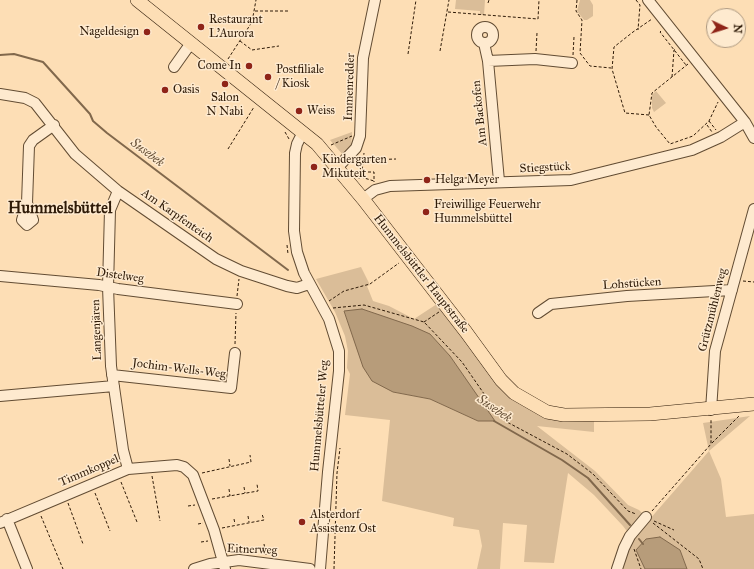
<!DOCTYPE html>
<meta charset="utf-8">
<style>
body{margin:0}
#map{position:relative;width:754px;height:569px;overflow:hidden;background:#fddeb5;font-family:"IM FELL Great Primer",serif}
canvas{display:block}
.north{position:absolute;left:706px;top:8px;width:40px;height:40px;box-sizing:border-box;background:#feeacf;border:1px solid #ab977f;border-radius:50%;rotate:94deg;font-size:11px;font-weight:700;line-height:16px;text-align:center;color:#2f1b08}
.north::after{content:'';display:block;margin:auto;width:14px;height:18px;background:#8f2418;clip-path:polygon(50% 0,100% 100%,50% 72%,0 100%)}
</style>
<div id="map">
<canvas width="754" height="569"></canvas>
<div class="north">N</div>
</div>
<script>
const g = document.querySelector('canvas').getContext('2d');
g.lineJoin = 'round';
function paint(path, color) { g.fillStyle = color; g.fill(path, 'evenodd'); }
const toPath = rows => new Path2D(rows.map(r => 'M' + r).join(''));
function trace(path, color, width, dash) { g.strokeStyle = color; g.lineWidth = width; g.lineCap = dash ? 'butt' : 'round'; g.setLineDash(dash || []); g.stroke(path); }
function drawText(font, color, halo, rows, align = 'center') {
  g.font = font + ' "IM FELL Great Primer",serif'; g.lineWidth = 3; g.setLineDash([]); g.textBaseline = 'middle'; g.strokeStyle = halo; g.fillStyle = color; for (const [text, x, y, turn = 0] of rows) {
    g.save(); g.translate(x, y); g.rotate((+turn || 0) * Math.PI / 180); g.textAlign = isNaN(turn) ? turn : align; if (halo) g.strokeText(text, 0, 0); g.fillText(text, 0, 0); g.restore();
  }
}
paint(toPath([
 [456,0,485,0,484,15,480,15,480,11,455,9],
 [580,0,590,0,593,5,593,16,587,20,584,20,577,11],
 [656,91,666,103,654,112,652,108,652,95],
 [352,132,351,146,343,155,330,140],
 [361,267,370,285,367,286,373,301,389,306,414,319,440,302,487,363,546,413,594,415,594,432,537,426,595,471,628,505,639,510,649,520,709,451,703,423,750,416,709,451,721,479,726,517,754,514,754,569,687,569,680,550,646,539,636,550,645,569,622,569,632,538,623,526,594,495,568,473,554,563,524,562,527,525,503,523,500,569,477,569,482,546,479,530,453,526,454,518,382,501,390,420,345,415,350,374,347,368,348,351,345,336,335,312,316,279],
 [344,311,430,334,450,356,494,421,478,421,430,399,393,392,354,336]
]), '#dabd98');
const water = toPath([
 [362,309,412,326,430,334,450,356,495,421,478,421,430,399,393,392,372,381,363,367,344,311,362,309],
 [660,537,680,550,687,569,645,569,636,550,646,539,660,537]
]);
paint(water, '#b79c7a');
trace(water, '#81684c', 1);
trace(toPath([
 [0,55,14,54,43,62,90,114,93,121,107,133,288,270],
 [494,421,562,460,588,478,630,525],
 [639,539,643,544]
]), '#81684c', 2);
const minor = toPath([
 [648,0,745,122,754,138],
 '477 35a8 8 0 1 1 16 0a8 8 0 1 1-16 0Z',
 [484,43,488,61,499,181],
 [488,61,535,59,572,63],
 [174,67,191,43],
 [0,94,25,98,35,103,75,154,118,191,216,259,241,271,287,286,297,288,309,284],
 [303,132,297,144,295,153,294,231,297,252,304,273,329,319,339,351,339,371,328,472,320,569],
 [337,168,356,148,360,136,363,58,375,0],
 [118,191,110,210,108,287,111,366,123,450,128,469],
 [363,199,375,190,390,186,571,180,692,150,721,137,745,122],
 [27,203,33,220,27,225,22,220,27,203,29,146,33,140,54,125],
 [0,276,99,285,118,289,237,304],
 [538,313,551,304,627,296,732,290],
 [112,375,231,388,235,353],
 [0,396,114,386],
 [711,410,715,351,754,209],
 [7,519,27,569],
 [0,523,128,469,177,465,184,467,193,475,214,530,225,569],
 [194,569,210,564,239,560,310,569],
 [617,569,624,548,630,536,646,517]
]);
const major = toPath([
 [137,0,317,144,363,199,466,332,501,380,514,393,547,412,564,415,650,414,754,404]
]);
trace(minor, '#624c33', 12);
trace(major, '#2f1b08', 14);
trace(toPath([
 [577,0,576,11,582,20,580,53,590,66,611,68],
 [636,0,640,5,638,30],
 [488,3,489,0],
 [255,11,288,11],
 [448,12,538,19,539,0],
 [661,31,660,32,686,65],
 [240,41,252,50,279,46],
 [440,51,449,0],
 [536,51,537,33],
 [408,54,416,0],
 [573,55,574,37],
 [228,59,252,22,256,0],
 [688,64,652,93,649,115,656,127,670,144,693,136,709,121,718,102],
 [672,77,674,50,676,49],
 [649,115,625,113,612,69,614,47,633,32,652,19],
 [709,121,716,130],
 [707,125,712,132],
 [285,132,289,139],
 [331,145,352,136],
 [228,149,254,107],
 [364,160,396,159],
 [363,172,374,172,374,182],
 [361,177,374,181],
 [359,179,362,172,364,153],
 [287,245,288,254],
 [743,281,754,282],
 [237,296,239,279],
 [329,301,344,291,370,284,399,263],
 [333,308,364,305,424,322,462,362,498,414,507,422,567,454,593,474,628,511,636,514],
 [424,322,439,312],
 [235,344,236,313],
 [712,443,739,416],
 [229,459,230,466],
 [202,473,251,462,250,455],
 [152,476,160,521],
 [121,482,137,522],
 [244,487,245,493],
 [229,489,230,496],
 [95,493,110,531],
 [212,499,258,491,257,484],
 [68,503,83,544],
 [188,506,195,505],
 [652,511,711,444,711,419],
 [41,516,63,569],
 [248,516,249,522],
 [234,519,235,524],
 [654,521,674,530],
 [653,523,699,559,703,569],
 [198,524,203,523],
 [222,528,264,520,262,514],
 [201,542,208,541],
 [264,544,266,555],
 [246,547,247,553],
 [634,549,641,569],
 [334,569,337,473,340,448]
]), '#2f1b08', 1, [3, 2]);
trace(minor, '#feeacf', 10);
trace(major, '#fddeb5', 13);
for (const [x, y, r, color] of [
 [201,27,4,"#8f2418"],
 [147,32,4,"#8f2418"],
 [249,66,4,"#8f2418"],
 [268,77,4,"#8f2418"],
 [225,84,4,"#8f2418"],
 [165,90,4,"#8f2418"],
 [299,111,4,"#8f2418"],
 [314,167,4,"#8f2418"],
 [427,180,4,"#8f2418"],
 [426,212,4,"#8f2418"],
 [302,522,4,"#8f2418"]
]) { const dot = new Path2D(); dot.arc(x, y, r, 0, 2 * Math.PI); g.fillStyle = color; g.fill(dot); trace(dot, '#feeacf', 1.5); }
drawText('12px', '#2f1b08', '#feeacf', [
 ["Restaurant",209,20],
 ["L'Aurora",209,34],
 ["Nageldesign",139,32,"right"],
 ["Come In",241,66,"right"],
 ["Postfiliale",276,70],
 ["/ Kiosk",276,84],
 ["Oasis",173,90],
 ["Salon",225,98,"center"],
 ["N Nabi",225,112,"center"],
 ["Weiss",307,111],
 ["Kindergarten",322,160],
 ["Mikuteit",322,174],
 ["Helga Meyer",435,180],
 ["Freiwillige Feuerwehr",434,205],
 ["Hummelsbüttel",434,219],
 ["Alsterdorf",310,515],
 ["Assistenz Ost",310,529]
], 'left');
drawText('12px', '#2f1b08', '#feeacf', [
 ["Immenredder",350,87,-88],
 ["Am Backofen",480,113,-96],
 ["Stiegstück",545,168,-3],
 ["Am Karpfenteich",177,216,35],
 ["Hummelsbüttler Hauptstraße",421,274,52],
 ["Distelweg",120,276,8],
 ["Lohstücken",632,284,-4],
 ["Grützmühlenweg",713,310,-76],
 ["Langenjären",97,330,-92],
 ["Jochim-Wells-Weg",179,369,7],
 ["Hummelsbütteler Weg",320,416,-85],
 ["Timmkoppel",89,471,-23],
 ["Eitnerweg",252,550,2]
]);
drawText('italic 13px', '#654f36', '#feeacf', [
 ["Susebek",147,153,37],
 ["Susebek",494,409,34]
]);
drawText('bold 16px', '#2f1b08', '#feeacf', [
 ["Hummelsbüttel",60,209]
]);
</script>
